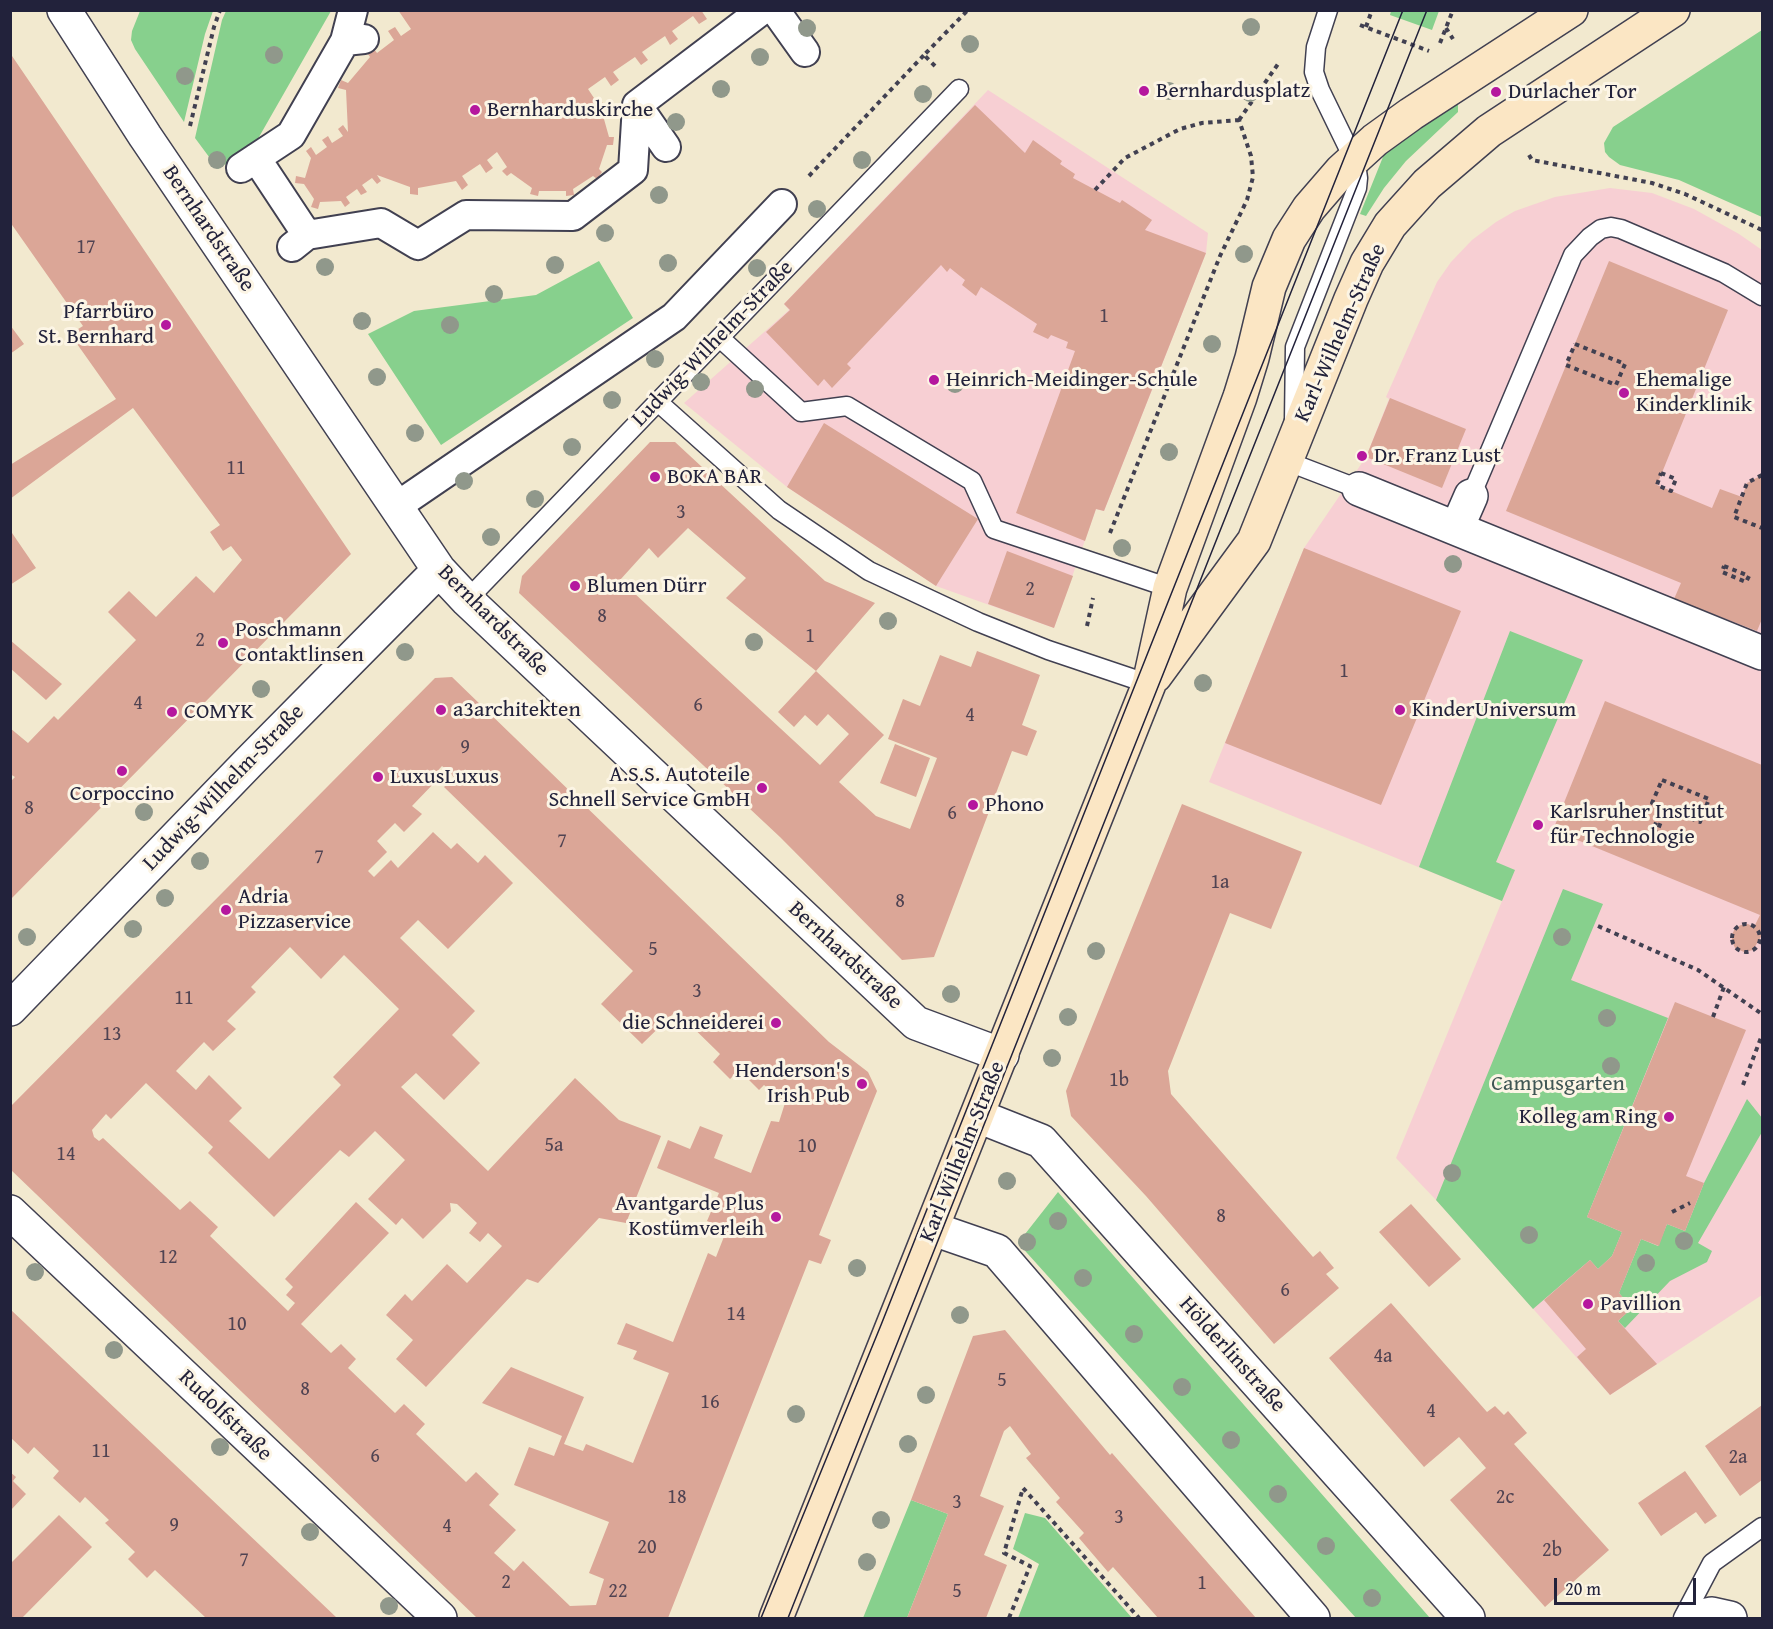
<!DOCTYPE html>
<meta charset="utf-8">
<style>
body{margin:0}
#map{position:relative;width:1773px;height:1629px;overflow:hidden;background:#f2e9cf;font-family:"Gentium Book Plus",serif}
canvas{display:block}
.frame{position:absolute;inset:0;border:12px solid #22223b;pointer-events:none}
.scale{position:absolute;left:1554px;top:1578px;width:142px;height:27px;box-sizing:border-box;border:3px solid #22223b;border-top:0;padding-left:8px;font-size:18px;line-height:21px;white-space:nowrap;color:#22223b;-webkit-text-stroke:4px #fcf5e5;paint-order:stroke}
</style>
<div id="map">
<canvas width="1773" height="1629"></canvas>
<div class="frame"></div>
<div class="scale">20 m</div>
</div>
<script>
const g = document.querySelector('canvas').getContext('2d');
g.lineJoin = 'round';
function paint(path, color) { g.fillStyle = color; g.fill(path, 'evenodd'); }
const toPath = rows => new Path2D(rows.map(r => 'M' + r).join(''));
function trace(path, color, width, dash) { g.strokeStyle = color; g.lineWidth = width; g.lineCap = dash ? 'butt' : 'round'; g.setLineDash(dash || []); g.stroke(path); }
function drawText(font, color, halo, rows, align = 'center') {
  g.font = font + ' "Gentium Book Plus",serif'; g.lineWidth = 6; g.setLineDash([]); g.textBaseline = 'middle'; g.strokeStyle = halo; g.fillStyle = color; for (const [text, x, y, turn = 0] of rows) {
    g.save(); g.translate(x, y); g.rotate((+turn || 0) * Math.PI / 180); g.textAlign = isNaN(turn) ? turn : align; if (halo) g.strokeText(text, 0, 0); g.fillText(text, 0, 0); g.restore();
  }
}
paint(toPath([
 [988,90,1208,233,1206,253,1104,511,1096,509,1054,628,936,586,787,487,684,403,789,310,784,304],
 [1610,188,1652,193,1694,209,1739,234,1762,250,1762,1295,1610,1395,1436,1200,1396,1158,1502,901,1209,782,1304,548,1366,457,1389,399,1386,397,1437,282,1451,262,1472,240,1496,222,1515,211,1555,197]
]), '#f7cfd3');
paint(toPath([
 [140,11,213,11,205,34,184,122,135,49,131,40,132,31],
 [226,11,331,11,255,144,218,169,195,138,222,20],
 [1391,11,1391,10,1439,11,1432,30,1390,15],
 [1762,30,1762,217,1679,180,1620,165,1609,157,1605,152,1604,143,1613,127],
 [1450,102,1458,104,1458,112,1406,161,1384,188,1366,216,1360,214,1387,147],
 [599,261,633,318,441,445,368,334,414,311,536,295],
 [1510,631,1583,660,1496,862,1515,870,1502,901,1419,867],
 [1563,889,1603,904,1571,980,1668,1018,1587,1217,1622,1232,1612,1256,1598,1269,1590,1260,1533,1309,1436,1200],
 [1747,1099,1762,1118,1762,1132,1698,1243,1712,1251,1707,1262,1670,1281,1625,1328,1618,1321,1632,1308,1619,1293,1641,1239,1658,1246,1667,1224,1685,1231,1704,1183],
 [1058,1192,1430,1618,1356,1618,1018,1243],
 [911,1500,948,1514,907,1618,863,1618],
 [1025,1513,1045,1518,1132,1618,1018,1618,1039,1564,1013,1549]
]), '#87d08d');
paint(toPath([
 [398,10,701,10,707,19,699,24,693,16,672,31,678,39,670,45,665,36,642,52,648,60,641,65,635,57,613,72,619,80,611,86,605,77,588,89,598,104,602,102,606,108,602,112,609,137,614,137,613,145,607,145,599,169,602,172,597,179,593,176,573,189,574,195,566,196,566,191,539,191,538,196,530,194,532,188,511,173,507,176,502,171,507,167,497,152,487,160,493,168,486,173,480,164,462,176,468,185,462,190,456,181,418,188,418,195,410,194,410,187,377,175,381,181,377,184,372,178,362,185,367,192,361,195,357,189,346,197,350,203,345,207,341,201,320,202,318,209,311,207,314,199,304,184,295,183,296,176,305,178,311,158,306,151,311,147,316,155,327,147,322,140,328,136,332,143,343,136,338,129,343,125,348,132,346,90,338,88,341,80,348,83,370,57,364,48,370,44,377,53,394,40,388,31,395,27,401,36,411,29],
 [10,53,351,554,10,900,10,782,15,777,10,774,10,728,28,743,54,716,58,720,136,640,108,612,129,591,156,617,196,576,214,593,242,560,231,546,223,551,210,532,220,525,133,408,10,499,10,465,116,399,70,334,83,326,10,222],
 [975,105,1025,153,1033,140,1062,161,1060,164,1075,174,1073,178,1120,203,1122,200,1152,220,1145,230,1206,253,1104,511,1096,509,1085,541,1016,513,1075,351,1066,348,1068,342,1051,335,1048,339,1033,332,1037,324,981,287,976,296,962,285,965,280,950,268,947,272,941,265,847,364,851,368,832,388,824,379,818,386,766,332,790,310,784,304],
 [1609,261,1728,310,1657,485,1712,508,1720,489,1742,497,1747,483,1762,475,1762,619,1757,631,1674,599,1681,583,1506,511],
 [10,325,24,344,10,354],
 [1390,398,1466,429,1442,488,1366,457],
 [824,423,978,519,936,586,787,487],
 [650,442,675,442,825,581,875,603,816,671,726,598,746,578,688,528,658,558,649,548,620,580,820,765,849,734,828,714,817,726,805,715,794,727,778,712,816,671,884,735,839,782,876,816,910,829,937,758,888,739,903,699,920,706,940,655,971,667,977,651,1040,675,1022,725,1037,731,1027,756,1012,751,934,957,902,960,780,837,519,593,522,576],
 [10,530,36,568,10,585],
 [1304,548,1461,611,1381,805,1225,743],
 [1007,551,1073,576,1054,628,988,604],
 [10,640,62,684,46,700,10,668],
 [452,677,829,1042,868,1072,877,1091,819,1235,831,1240,821,1264,809,1260,668,1618,477,1618,10,1169,10,1107,435,678],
 [442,766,454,777,444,787,633,971,601,1004,642,1044,676,1011,720,1054,713,1062,730,1079,739,1070,759,1090,764,1085,785,1103,779,1122,771,1121,751,1173,714,1158,723,1135,700,1126,690,1149,668,1140,657,1168,719,1193,707,1221,727,1229,716,1257,708,1253,673,1342,626,1323,617,1344,637,1351,633,1359,669,1373,633,1463,586,1444,583,1451,564,1444,584,1397,511,1367,482,1403,562,1436,554,1456,529,1447,514,1485,609,1522,589,1573,604,1579,596,1605,570,1606,523,1561,514,1571,494,1553,516,1530,489,1505,499,1494,476,1472,466,1482,416,1434,425,1424,404,1404,395,1413,348,1368,356,1359,341,1344,331,1353,301,1324,389,1233,356,1202,285,1279,293,1287,286,1295,295,1303,288,1311,210,1236,218,1227,190,1201,180,1210,103,1138,99,1141,94,1137,92,1130,106,1114,111,1119,146,1083,213,1147,208,1153,274,1217,340,1150,349,1157,375,1131,405,1160,368,1199,396,1225,402,1218,423,1239,451,1211,450,1203,457,1204,477,1223,469,1233,480,1242,488,1233,502,1246,467,1283,447,1264,412,1301,405,1294,386,1315,413,1340,396,1359,426,1387,527,1279,538,1283,599,1218,626,1223,661,1136,619,1120,575,1078,488,1171,401,1087,416,1073,444,1100,480,1063,452,1035,475,1011,400,938,418,920,448,949,513,883,485,855,478,863,457,843,451,849,433,832,398,868,391,860,374,877,368,871,387,852,377,841,395,823,404,832,422,814,412,806,437,780,433,776],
 [290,947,321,979,344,955,399,1009,333,1077,341,1085,269,1159,229,1121,242,1108,209,1075,196,1090,176,1071,204,1042,213,1051,236,1029,227,1021,256,992,251,987],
 [1605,701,1762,765,1762,935,1753,950,1744,952,1735,948,1732,941,1732,935,1735,928,1741,925,1748,924,1754,927,1760,915,1553,830],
 [895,744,930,758,916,797,880,783],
 [1182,804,1302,852,1271,929,1230,913,1168,1071,1171,1094,1313,1257,1320,1251,1334,1268,1326,1274,1339,1288,1274,1344,1146,1196,1071,1116,1066,1091],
 [1675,1002,1746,1030,1686,1176,1704,1183,1685,1231,1667,1224,1659,1246,1641,1239,1619,1293,1632,1308,1618,1321,1657,1364,1610,1395,1577,1357,1586,1349,1544,1300,1590,1260,1598,1269,1612,1256,1622,1232,1587,1217],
 [1411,1204,1461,1259,1429,1287,1379,1232],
 [1391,1303,1487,1412,1495,1406,1504,1415,1508,1411,1527,1433,1514,1444,1609,1550,1545,1607,1450,1500,1486,1468,1459,1437,1424,1467,1329,1358],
 [10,1309,317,1599,337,1618,206,1618,155,1570,147,1578,128,1559,135,1552,105,1523,109,1520,85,1497,80,1503,53,1478,59,1471,34,1447,28,1454,10,1437],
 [1005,1330,1110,1455,1112,1453,1256,1618,1158,1618,1113,1567,1108,1572,1079,1538,1084,1533,1056,1502,1060,1498,1026,1458,1031,1454,1010,1426,1004,1431,980,1496,1004,1506,984,1555,1007,1565,986,1618,907,1618,948,1514,911,1500,973,1336],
 [1762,1405,1762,1480,1740,1496,1705,1446],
 [1685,1471,1717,1516,1705,1524,1696,1512,1661,1536,1638,1503],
 [10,1472,16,1477,13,1481,26,1494,10,1511],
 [59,1515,92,1547,22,1618,10,1618,10,1564]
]), '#dba697');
const service = toPath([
 [720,338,801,412,847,406,972,481,994,529,1170,588],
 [658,402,779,510,869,571,978,622,1048,650,1149,684],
 [1294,421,1295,347,1357,188,1358,178,1356,164,1320,90,1314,72,1316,47,1328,10],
 [1286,461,1359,489],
 [1471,496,1573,255,1590,237,1601,229,1611,227,1621,229,1724,273,1762,296],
 [467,600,959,89],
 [1683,1618,1712,1563,1762,1527]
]);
const pedestrian = toPath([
 [775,10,805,52],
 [345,41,353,10],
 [637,105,666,147],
 [256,158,307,235],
 [241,168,291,135,345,41,364,39],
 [292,247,307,235,381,223,418,245,466,215,573,216,633,170,637,105,762,10],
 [397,506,674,317,782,204]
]);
const minor = toPath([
 [64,10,145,136,439,570,467,600,916,1023,1002,1055],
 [1359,489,1762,653],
 [1457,528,1471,496],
 [10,1009,249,762,439,570],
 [978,1116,1041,1141,1468,1618],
 [10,1212,440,1618],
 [932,1231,942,1232,997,1251,1313,1618],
 [1692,1618,1712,1614,1730,1618]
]);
const secondary = toPath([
 [1155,676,1254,541,1351,299,1367,263,1390,225,1427,184,1489,131,1673,10],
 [776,1618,1149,684,1170,588,1240,397,1252,358,1269,287,1289,239,1309,208,1341,171,1375,140,1411,114,1571,10]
]);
trace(service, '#414051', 21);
trace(pedestrian, '#414051', 32);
trace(minor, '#414051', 36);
trace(secondary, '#414051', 36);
trace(toPath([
 [1360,25,1429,51],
 [1366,27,1372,10],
 [1446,28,1453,39],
 [1440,43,1453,10],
 [935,66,924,55,968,10],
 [1239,120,1278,64],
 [190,126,214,27,220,10],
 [1529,155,1532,160,1652,183,1685,194,1762,230],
 [809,176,924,55],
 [1095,190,1125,158,1180,129,1202,123,1239,120],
 [1575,344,1625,364,1616,385,1566,365,1575,344],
 [1661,473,1676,479,1671,491,1657,485,1661,473],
 [1762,475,1747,483,1734,517,1762,528],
 [1110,533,1220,256,1247,200,1253,177,1251,156,1239,120],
 [1724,566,1749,576,1746,582,1722,572,1724,566],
 [1087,626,1093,598],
 [1662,780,1709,799,1700,822,1652,803,1662,780],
 [1658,817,1662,819,1657,832,1653,831,1658,817],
 '1732 938a14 14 0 1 1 28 0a14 14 0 1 1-28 0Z',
 [1598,926,1698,970,1762,1014],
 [1713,1017,1724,987],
 [1743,1085,1762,1035],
 [1672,1212,1690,1203],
 [1009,1618,1030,1566,1004,1553,1023,1488,1139,1618]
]), '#414051', 4, [4.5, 4.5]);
trace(service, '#fff', 18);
trace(pedestrian, '#fff', 28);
trace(minor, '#fff', 33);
trace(secondary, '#fbe6c4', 33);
trace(toPath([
 [761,1618,881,1325,1403,10],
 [788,1618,1427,10]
]), '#22223b', 1.5);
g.fillStyle = '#90988b';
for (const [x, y] of [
 [1251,27],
 [807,28],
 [970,44],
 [274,55],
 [760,57],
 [185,76],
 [721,89],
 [1169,91],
 [1250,93],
 [923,94],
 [676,122],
 [217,160],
 [862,160],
 [659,195],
 [817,209],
 [605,233],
 [1244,254],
 [668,263],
 [555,265],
 [325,267],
 [757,268],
 [494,294],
 [362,321],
 [450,325],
 [1212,344],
 [655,359],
 [377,377],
 [701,382],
 [955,384],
 [755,389],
 [612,400],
 [415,433],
 [572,447],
 [1169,452],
 [464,481],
 [535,499],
 [491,537],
 [1122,548],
 [1453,564],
 [888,621],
 [754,642],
 [405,652],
 [1203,683],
 [261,689],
 [144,812],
 [200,861],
 [165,898],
 [133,929],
 [27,937],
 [1562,937],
 [1096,951],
 [951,994],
 [1068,1017],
 [1607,1018],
 [1052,1058],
 [1611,1066],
 [1452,1173],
 [1007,1181],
 [1058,1221],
 [1529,1235],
 [1684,1241],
 [1027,1242],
 [1646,1263],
 [857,1268],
 [35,1272],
 [1083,1278],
 [960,1315],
 [1134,1334],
 [114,1350],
 [1182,1387],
 [926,1395],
 [796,1414],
 [1231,1440],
 [908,1444],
 [220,1447],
 [1278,1494],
 [881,1520],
 [310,1532],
 [1326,1546],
 [867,1562],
 [1372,1598],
 [389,1606]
]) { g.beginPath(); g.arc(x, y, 9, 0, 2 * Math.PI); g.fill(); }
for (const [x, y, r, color] of [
 [1144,91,6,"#b5179e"],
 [1496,92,6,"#b5179e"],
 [475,110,6,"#b5179e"],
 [166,325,6,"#b5179e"],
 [934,380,6,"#b5179e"],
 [1624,393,6,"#b5179e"],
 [1362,456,6,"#b5179e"],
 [655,477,6,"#b5179e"],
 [575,586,6,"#b5179e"],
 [223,643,6,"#b5179e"],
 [441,710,6,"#b5179e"],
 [1400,710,6,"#b5179e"],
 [172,712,6,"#b5179e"],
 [122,771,6,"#b5179e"],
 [378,777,6,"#b5179e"],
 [762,788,6,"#b5179e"],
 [973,805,6,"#b5179e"],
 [1538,825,6,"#b5179e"],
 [226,910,6,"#b5179e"],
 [776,1023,6,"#b5179e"],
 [862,1084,6,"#b5179e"],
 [1669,1117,6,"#b5179e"],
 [776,1217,6,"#b5179e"],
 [1588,1304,6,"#b5179e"]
]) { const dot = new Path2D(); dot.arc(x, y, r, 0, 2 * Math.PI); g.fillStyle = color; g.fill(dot); trace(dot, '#fcf5e5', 2); }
drawText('20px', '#504352', null, [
 ["17",86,248],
 ["1",1104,317],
 ["11",236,469],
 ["3",681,513],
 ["2",1030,590],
 ["8",602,617],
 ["1",810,637],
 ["2",200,641],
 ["1",1344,672],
 ["4",138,704],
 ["6",698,706],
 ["4",970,716],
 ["9",465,748],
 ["8",29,809],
 ["6",952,814],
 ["7",562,842],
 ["7",319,858],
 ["1a",1220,883],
 ["8",900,902],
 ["5",653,950],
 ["3",697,992],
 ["11",184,999],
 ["13",112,1035],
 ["1b",1119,1081],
 ["5a",554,1146],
 ["10",807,1147],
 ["14",66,1155],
 ["8",1221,1217],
 ["12",168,1258],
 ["6",1285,1291],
 ["14",736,1315],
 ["10",237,1325],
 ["4a",1383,1357],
 ["5",1002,1381],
 ["8",305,1390],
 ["16",710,1403],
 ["4",1431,1412],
 ["11",101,1452],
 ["6",375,1457],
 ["2a",1738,1458],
 ["18",677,1498],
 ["2c",1505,1498],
 ["3",957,1503],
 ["3",1119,1518],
 ["9",174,1526],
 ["4",447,1527],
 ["20",647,1548],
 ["2b",1552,1551],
 ["7",244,1561],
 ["2",506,1583],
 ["1",1202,1584],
 ["22",618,1592],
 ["5",957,1592]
]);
drawText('22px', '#22223b', '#fcf5e5', [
 ["Bernhardusplatz",1156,91],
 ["Durlacher Tor",1508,92],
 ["Bernharduskirche",487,110],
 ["Pfarrbüro",154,312,"right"],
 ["St. Bernhard",154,337,"right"],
 ["Heinrich-Meidinger-Schule",946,380],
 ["Ehemalige",1636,380],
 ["Kinderklinik",1636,405],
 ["Dr. Franz Lust",1374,456],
 ["BOKA BAR",667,477],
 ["Blumen Dürr",587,586],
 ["Poschmann",235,630],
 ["Contaktlinsen",235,655],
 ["a3architekten",453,710],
 ["KinderUniversum",1412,710],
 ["COMYK",184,712],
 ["A.S.S. Autoteile",750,775,"right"],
 ["Schnell Service GmbH",750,800,"right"],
 ["LuxusLuxus",390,777],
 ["Corpoccino",122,794,"center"],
 ["Phono",985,805],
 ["Karlsruher Institut",1550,812],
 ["für Technologie",1550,837],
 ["Adria",238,897],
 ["Pizzaservice",238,922],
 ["die Schneiderei",764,1023,"right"],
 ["Henderson's",850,1071,"right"],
 ["Irish Pub",850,1096,"right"],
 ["Kolleg am Ring",1657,1117,"right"],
 ["Avantgarde Plus",764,1204,"right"],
 ["Kostümverleih",764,1229,"right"],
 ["Pavillion",1600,1304]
], 'left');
drawText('22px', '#22223b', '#fcf5e5', [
 ["Bernhardstraße",208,229,56],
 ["Karl-Wilhelm-Straße",1341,333,-66],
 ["Ludwig-Wilhelm-Straße",713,344,-46],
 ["Bernhardstraße",493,621,45],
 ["Ludwig-Wilhelm-Straße",224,788,-46],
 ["Bernhardstraße",845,956,43],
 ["Karl-Wilhelm-Straße",963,1152,-68],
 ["Hölderlinstraße",1232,1355,48],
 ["Rudolfstraße",225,1416,44]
]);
drawText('22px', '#405654', '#fcf5e5', [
 ["Campusgarten",1558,1084]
]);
</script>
